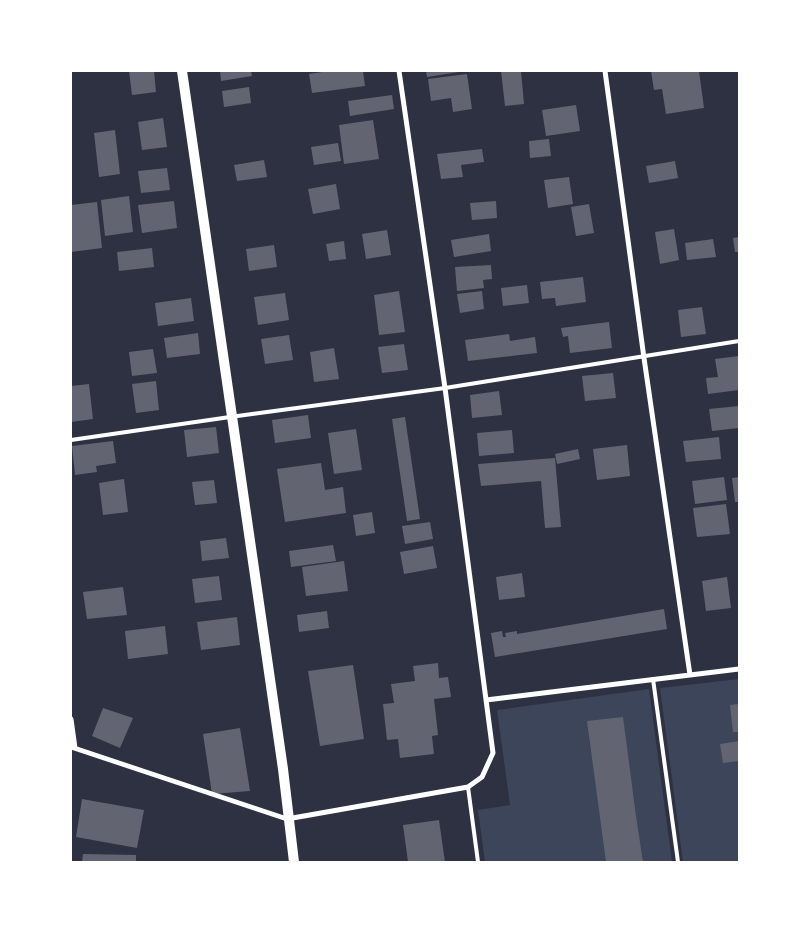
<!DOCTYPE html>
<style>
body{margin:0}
#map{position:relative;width:810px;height:933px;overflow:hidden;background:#2d3142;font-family:"IBM Plex Serif",serif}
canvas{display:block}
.frame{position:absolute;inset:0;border:72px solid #fff;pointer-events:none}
</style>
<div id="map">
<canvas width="810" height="933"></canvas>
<div class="frame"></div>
</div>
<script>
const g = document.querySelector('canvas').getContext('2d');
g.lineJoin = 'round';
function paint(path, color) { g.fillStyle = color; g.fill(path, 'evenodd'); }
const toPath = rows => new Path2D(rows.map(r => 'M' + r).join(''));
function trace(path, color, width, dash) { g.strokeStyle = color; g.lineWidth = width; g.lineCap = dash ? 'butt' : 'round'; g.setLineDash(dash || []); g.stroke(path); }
paint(toPath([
 [739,679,739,862,683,862,660,688],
 [649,689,672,862,485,862,478,810,510,805,497,710]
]), '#3c4559');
paint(toPath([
 [129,71,154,71,156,92,132,95],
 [220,71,251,71,252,76,221,81],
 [329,71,363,71,365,86,312,93,309,74],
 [426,71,459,71,459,72,427,77],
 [501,71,521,71,524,104,505,106],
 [651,71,699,71,704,108,666,114,662,89,654,90],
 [467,74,472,109,453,112,451,98,431,101,428,79],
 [249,87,251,103,224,107,222,91],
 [392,95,394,109,350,116,348,101],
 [576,105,580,131,546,136,542,110],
 [163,118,167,147,142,150,138,122],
 [373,120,379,159,344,164,339,125],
 [115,130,120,174,99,177,94,133],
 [549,139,551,156,530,158,529,141],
 [338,143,341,161,314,165,311,147],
 [482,149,484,162,461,165,463,177,441,179,437,154],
 [264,160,267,177,237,181,234,165],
 [675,161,678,178,649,183,646,166],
 [167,168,170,190,141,193,138,171],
 [569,177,573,204,548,208,544,180],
 [336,184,340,209,313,214,308,189],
 [129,196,133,232,105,236,101,200],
 [174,201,177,228,142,233,138,205],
 [496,201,497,218,472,220,470,203],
 [97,202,102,248,71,252,71,205],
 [589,204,594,233,576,236,571,207],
 [674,229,679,260,660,264,655,232],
 [387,230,391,255,366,259,362,234],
 [489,234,491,251,454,257,451,240],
 [739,237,739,252,735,252,733,238],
 [713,239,716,257,687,260,685,243],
 [344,241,346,259,329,261,326,244],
 [274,245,277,267,249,271,246,249],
 [152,248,154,267,119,271,117,252],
 [491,265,492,279,483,280,484,288,457,291,455,267],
 [583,277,586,302,556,306,555,298,542,299,540,282],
 [527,285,529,303,503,306,501,288],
 [399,291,405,332,379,335,374,295],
 [482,291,484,309,460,313,457,294],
 [285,293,289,320,258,325,254,297],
 [191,298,194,321,158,326,155,303],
 [702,307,706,334,681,337,678,310],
 [609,322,612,348,570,353,568,336,563,337,561,328],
 [198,333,200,354,167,358,164,338],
 [509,334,510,341,535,337,537,353,468,361,465,340],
 [289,335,293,360,265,364,261,339],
 [404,344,408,370,382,373,378,347],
 [334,348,339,379,314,382,310,352],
 [153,349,157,373,132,376,129,352],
 [739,356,739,390,708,394,706,378,718,377,715,359],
 [613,373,616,398,585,401,582,376],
 [156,381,159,410,136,413,132,384],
 [89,384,93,419,71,422,71,386],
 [499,391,502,415,472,418,470,395],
 [739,406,739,428,712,431,709,409],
 [308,415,311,438,275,443,272,420],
 [405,417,420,519,407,521,392,419],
 [216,427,219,453,187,457,184,430],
 [356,429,362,470,334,474,328,433],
 [512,430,514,453,479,456,477,433],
 [719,437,721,459,686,462,683,441],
 [113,441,116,463,96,466,97,472,75,475,72,446],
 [627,445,630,476,597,480,593,449],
 [578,449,580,459,557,464,555,454],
 [555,458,561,527,545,528,541,481,481,486,478,464],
 [321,463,325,490,343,487,346,513,285,522,277,469],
 [724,477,727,500,695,504,692,481],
 [739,477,739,502,735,502,732,478],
 [124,479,128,512,103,515,99,483],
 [214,480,217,503,195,505,192,482],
 [726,504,730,534,697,537,693,508],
 [372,512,375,533,356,536,353,515],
 [430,522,433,539,405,544,402,526],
 [226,538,229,558,202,561,200,541],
 [333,545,336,561,291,567,289,551],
 [433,546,437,568,404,574,400,552],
 [344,561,348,591,306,596,302,567],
 [522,573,525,597,499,600,496,577],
 [219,576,222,600,195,603,192,579],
 [727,577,731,608,706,611,702,581],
 [123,587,127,615,87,619,83,592],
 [664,609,667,629,495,657,491,633,502,631,503,637,506,637,505,633,517,631,517,634],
 [327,611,329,628,299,632,297,615],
 [237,617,240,645,201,650,197,622],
 [165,626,168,654,128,659,125,631],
 [438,663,439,678,448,677,451,697,434,699,438,735,432,736,434,754,400,758,398,739,387,740,383,704,394,703,391,684,415,681,413,666],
 [353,665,364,739,320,746,308,671],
 [739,704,739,732,733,732,730,705],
 [103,708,133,718,120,748,92,736],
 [623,717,636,816,643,862,606,862,587,721],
 [240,728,250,791,212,794,203,734],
 [739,741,739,761,723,763,720,744],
 [82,799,144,810,137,848,76,837],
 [439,820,445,862,408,862,403,825],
 [83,854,136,855,136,862,82,862]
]), '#626471');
trace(toPath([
 [71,440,230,417,445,388,739,341],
 [653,679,678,862],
 [468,787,478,862]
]), '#fff', 4);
trace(toPath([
 [605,71,644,358,690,675],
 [486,700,739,669],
 [71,719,75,748],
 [71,747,287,819,468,787,482,777,493,753,445,388,399,71]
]), '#fff', 5);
trace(toPath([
 [182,71,283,769,294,862]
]), '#fff', 10);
</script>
